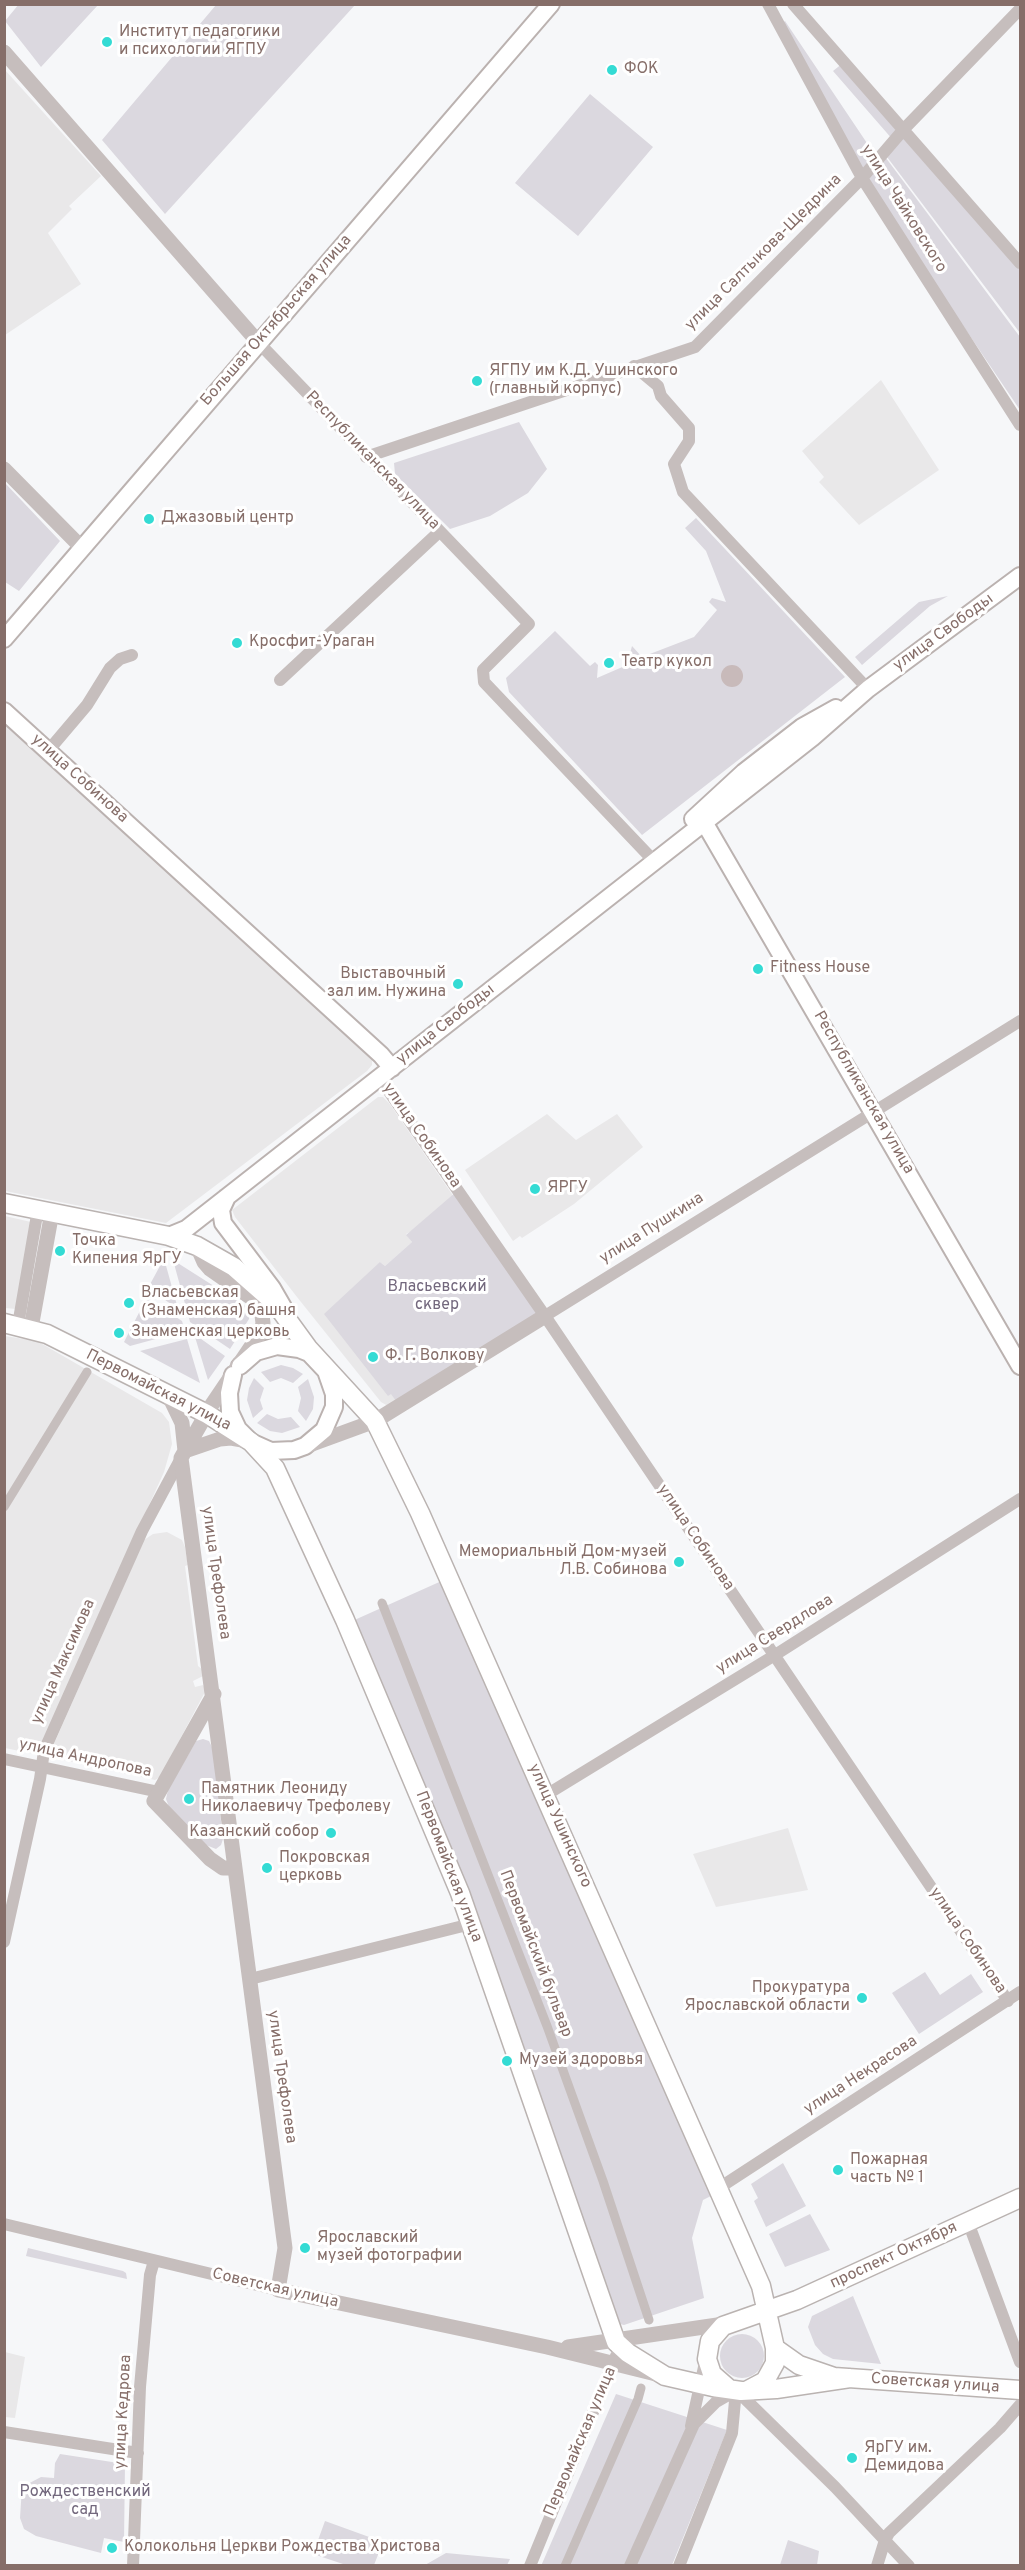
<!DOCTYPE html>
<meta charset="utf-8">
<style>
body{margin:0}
#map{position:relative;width:1025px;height:2570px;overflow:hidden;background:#f6f7f9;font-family:Overpass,sans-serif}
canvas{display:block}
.frame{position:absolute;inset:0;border:6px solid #866e69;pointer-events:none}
</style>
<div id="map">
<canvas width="1025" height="2570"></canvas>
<div class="frame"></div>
</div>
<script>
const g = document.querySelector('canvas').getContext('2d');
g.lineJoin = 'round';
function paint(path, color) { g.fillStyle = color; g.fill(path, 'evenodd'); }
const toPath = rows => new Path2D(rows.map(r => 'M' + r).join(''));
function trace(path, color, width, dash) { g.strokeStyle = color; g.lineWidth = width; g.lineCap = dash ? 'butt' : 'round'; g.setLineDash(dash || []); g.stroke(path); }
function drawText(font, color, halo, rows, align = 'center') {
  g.font = font + ' Overpass,sans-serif'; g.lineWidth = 6; g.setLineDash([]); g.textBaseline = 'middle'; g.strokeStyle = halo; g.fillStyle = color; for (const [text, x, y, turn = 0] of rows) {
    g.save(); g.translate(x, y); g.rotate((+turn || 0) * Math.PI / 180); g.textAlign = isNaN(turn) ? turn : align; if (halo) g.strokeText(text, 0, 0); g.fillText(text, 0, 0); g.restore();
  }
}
paint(toPath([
 [5,70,101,176,69,206,72,209,48,233,81,284,5,335],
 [881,380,939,470,859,525,819,482,824,477,802,451],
 [4,721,372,1057,372,1065,367,1071,166,1223,5,1191],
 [378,1097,383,1097,389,1103,528,1304,388,1406,381,1402,297,1297,235,1217,232,1210],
 [414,1230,388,1396,380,1262,385,1266,412,1242,406,1234],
 [547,1114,576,1140,617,1114,643,1147,574,1204,522,1238,520,1236,513,1241,465,1170],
 [5,1216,31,1222,16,1309,5,1308],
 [5,1336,37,1341,162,1413,169,1422,172,1444,164,1472,38,1751,34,1754,5,1748],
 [167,1532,182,1540,185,1547,188,1565,185,1566,198,1666,203,1670,203,1676,193,1681,195,1687,203,1685,206,1690,160,1777,155,1780,50,1757,49,1755,144,1540,153,1534],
 [788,1828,808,1890,716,1907,693,1854],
 [5,2352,25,2357,15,2418,5,2417]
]), '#e9e8e9');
paint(toPath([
 [19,4,98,4,98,5,41,67,5,21],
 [216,5,355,5,165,214,102,140],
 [785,21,877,158,862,176,780,25],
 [843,63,902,128,893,140,833,71],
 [590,94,653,147,578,236,515,183],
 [904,130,1020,270,1020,333,884,153],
 [883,154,1020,337,1020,410,863,178],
 [519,422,547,469,528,493,490,516,450,529,395,474,394,463],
 [5,483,60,541,19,591,5,582],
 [696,518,845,677,642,835,509,692,506,678,555,631,590,666,595,662,598,665,597,678,627,665,632,646,642,657,694,637,717,610,709,602,712,598,726,602,706,551,685,528],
 [948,596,930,606,862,665,855,657,919,602],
 [456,1192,542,1317,399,1405,391,1394,388,1396,324,1314,380,1262,385,1266,412,1242,406,1235],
 [173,1260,250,1309,249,1319,230,1349,190,1322],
 [165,1262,178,1309,148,1288,161,1264],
 [144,1296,182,1321,185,1331,130,1346,124,1342,146,1299],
 [197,1336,225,1356,208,1380,195,1337],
 [187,1339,200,1383,140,1351],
 [281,1365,293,1368,303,1374,293,1383,281,1378,270,1382,261,1372],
 [254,1378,264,1388,260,1400,263,1409,253,1418,247,1400,249,1388],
 [308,1379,314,1397,313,1409,306,1421,298,1411,301,1398,298,1387],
 [267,1414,278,1419,291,1417,300,1427,282,1433,270,1431,257,1423],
 [446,1579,711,2196,703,2200,692,2238,704,2298,624,2325,612,2322,350,1622],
 [203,1739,209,1741,213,1749,223,1839,221,1845,216,1849,206,1845,169,1807,166,1799,168,1790,196,1741],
 [925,1972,940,1995,971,1974,983,1992,919,2034,892,1993],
 [783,2163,806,2206,766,2227,754,2201,758,2198,751,2184],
 [810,2214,830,2250,785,2267,769,2234],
 [28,2248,123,2271,126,2273,127,2279,26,2256],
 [853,2296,881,2364,833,2359,823,2354,815,2345,808,2327,812,2316],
 '720 2356a22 22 0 1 1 44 0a22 22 0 1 1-44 0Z',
 [616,2394,727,2430,672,2565,541,2566],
 [60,2454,125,2464,124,2542,104,2538,101,2553,36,2536,24,2529,20,2518,22,2487,41,2477,54,2478,55,2463],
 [325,2521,383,2542,374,2565,346,2565,313,2554],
 [788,2540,819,2551,817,2565,780,2565],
 [446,2553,510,2559,507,2565,425,2565]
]), '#dbd8df');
paint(toPath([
 '721 676a11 11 0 1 1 22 0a11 11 0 1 1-22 0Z'
]), '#c8baba');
const secondary = toPath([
 [4,639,551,4],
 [4,711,381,1055,392,1068],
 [693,819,744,772,802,727,836,708],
 [704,822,1020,1366],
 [227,1197,221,1210,223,1223,272,1288,283,1307],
 [169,1236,186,1229,812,738,868,689,1020,576],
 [233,1375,229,1393,230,1412,238,1429,251,1442,271,1451,294,1450,305,1446,324,1430,334,1407,334,1394,326,1371,309,1353,299,1349,277,1346,256,1352,240,1366]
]);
const primary = toPath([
 [4,1203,169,1236,197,1246,234,1267,276,1304,308,1348,375,1421,420,1513,761,2286,775,2348,775,2363,765,2381,748,2390],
 [4,1323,47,1334,207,1414,251,1442,275,1468,345,1620,460,1893,616,2342,628,2353,665,2376,713,2387,741,2391,776,2389,850,2378],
 [775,2348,799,2365,834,2377,1020,2390],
 [728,2388,712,2374,707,2359,710,2341,723,2326,797,2300,1020,2198]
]);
trace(secondary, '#bbb2b0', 20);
trace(primary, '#bab3b1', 21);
trace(toPath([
 [4,1507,87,1372],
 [382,1603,547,2026,603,2181,649,2320],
 [565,2566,638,2399,641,2388]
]), '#c6bebd', 9);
trace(toPath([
 [768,4,862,178,1020,425],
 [793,4,1020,263],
 [258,342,529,624,483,670,484,682,653,860],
 [634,366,658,386,661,396,689,428,689,441,674,464,683,492,868,689],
 [366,457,695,347,862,178,904,129,1020,9],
 [280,680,439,532],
 [48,751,87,705,110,668,120,659,132,655],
 [379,1077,545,1316,1008,2001],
 [545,1316,1020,1021],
 [18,1325,38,1209],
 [4,1759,159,1792],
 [546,1795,775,1655,1020,1499],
 [4,1942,40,1779,44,1751,142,1531,181,1458],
 [250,1979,471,1924],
 [719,2188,1020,1992],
 [968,2222,1020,2362],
 [4,2224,278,2290],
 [736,2390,835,2487,909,2566],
 [691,2426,706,2358],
 [4,2432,138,2453],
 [133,2566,140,2387,150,2275,154,2261],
 [530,2566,616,2356],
 [630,2566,694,2424,716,2402,735,2391],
 [679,2566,732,2433,736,2390],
 [877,2566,885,2540,889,2533,1000,2428,1020,2405]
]), '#c6bebd', 12);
trace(toPath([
 [4,52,258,342],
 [4,469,82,548],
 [197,1246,204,1262,210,1269,253,1299,262,1315,263,1323,261,1332,211,1406,181,1458,285,2248,278,2290,547,2347,656,2374],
 [31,1328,52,1212],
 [169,1396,182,1423,185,1451],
 [304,1447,375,1421,545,1316],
 [185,1451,220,1439,231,1438,248,1441],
 [214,1694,154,1801,210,1859,223,1868,235,1868],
 [568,2347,731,2323]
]), '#c6bebd', 15);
trace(secondary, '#fff', 16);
trace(primary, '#fff', 18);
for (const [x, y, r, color] of [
 [107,42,6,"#34dbd4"],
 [612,70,6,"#34dbd4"],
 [477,381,6,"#34dbd4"],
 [149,519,6,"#34dbd4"],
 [237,643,6,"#34dbd4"],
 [609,663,6,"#34dbd4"],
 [758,969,6,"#34dbd4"],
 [458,984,6,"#34dbd4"],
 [535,1189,6,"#34dbd4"],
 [60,1251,6,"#34dbd4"],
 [129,1303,6,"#34dbd4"],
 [119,1333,6,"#34dbd4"],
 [373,1357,6,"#34dbd4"],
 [679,1562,6,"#34dbd4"],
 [189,1799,6,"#34dbd4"],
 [331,1833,6,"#34dbd4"],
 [267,1868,6,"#34dbd4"],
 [862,1998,6,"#34dbd4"],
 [507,2061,6,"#34dbd4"],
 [838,2170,6,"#34dbd4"],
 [305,2248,6,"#34dbd4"],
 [852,2458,6,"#34dbd4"],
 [112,2548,6,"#34dbd4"]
]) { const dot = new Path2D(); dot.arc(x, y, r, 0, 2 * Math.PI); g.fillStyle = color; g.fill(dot); trace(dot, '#fff', 2); }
drawText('16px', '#866e69', '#fff', [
 ["Институт педагогики",119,33],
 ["и психологии ЯГПУ",119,51],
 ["ФОК",624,70],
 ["ЯГПУ им К.Д. Ушинского",489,372],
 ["(главный корпус)",489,390],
 ["Джазовый центр",161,519],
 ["Кросфит-Ураган",249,643],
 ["Театр кукол",621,663],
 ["Fitness House",770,969],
 ["Выставочный",446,975,"right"],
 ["зал им. Нужина",446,993,"right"],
 ["ЯРГУ",547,1189],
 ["Точка",72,1242],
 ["Кипения ЯрГУ",72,1260],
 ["Власьевская",141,1294],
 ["(Знаменская) башня",141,1312],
 ["Знаменская церковь",131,1333],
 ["Ф. Г. Волкову",385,1357],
 ["Мемориальный Дом-музей",667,1553,"right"],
 ["Л.В. Собинова",667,1571,"right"],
 ["Памятник Леониду",201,1790],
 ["Николаевичу Трефолеву",201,1808],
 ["Казанский собор",319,1833,"right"],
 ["Покровская",279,1859],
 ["церковь",279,1877],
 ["Прокуратура",850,1989,"right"],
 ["Ярославской области",850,2007,"right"],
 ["Музей здоровья",519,2061],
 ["Пожарная",850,2161],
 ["часть № 1",850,2179],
 ["Ярославский",317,2239],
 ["музей фотографии",317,2257],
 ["ЯрГУ им.",864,2449],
 ["Демидова",864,2467],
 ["Колокольня Церкви Рождества Христова",124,2548]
], 'left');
drawText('16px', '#866e69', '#fff', [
 ["улица Чайковского",903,209,58],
 ["улица Салтыкова-Щедрина",764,253,-45],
 ["Большая Октябрьская улица",277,321,-49],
 ["Республиканская улица",372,461,46],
 ["улица Свободы",944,633,-36],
 ["улица Собинова",79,779,42],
 ["улица Свободы",446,1025,-38],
 ["Республиканская улица",863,1093,60],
 ["улица Собинова",421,1136,55],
 ["улица Пушкина",652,1229,-32],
 ["Первомайская улица",158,1391,27],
 ["улица Собинова",695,1538,56],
 ["улица Трефолева",215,1573,82],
 ["улица Свердлова",775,1635,-32],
 ["улица Максимова",64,1662,-66],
 ["улица Андропова",85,1759,12],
 ["улица Ушинского",559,1826,66],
 ["Первомайская улица",448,1867,69],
 ["улица Собинова",967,1941,56],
 ["Первомайский бульвар",535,1954,69],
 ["улица Некрасова",861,2076,-33],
 ["улица Трефолева",281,2077,82],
 ["проспект Октября",894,2256,-25],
 ["Советская улица",275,2289,13],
 ["Советская улица",935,2384,4],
 ["улица Кедрова",124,2412,-87],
 ["Первомайская улица",581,2442,-67]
]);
drawText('16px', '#73687d', '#fff', [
 ["Власьевский",437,1288],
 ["сквер",437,1306],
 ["Рождественский",85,2493],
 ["сад",85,2511]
]);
</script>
